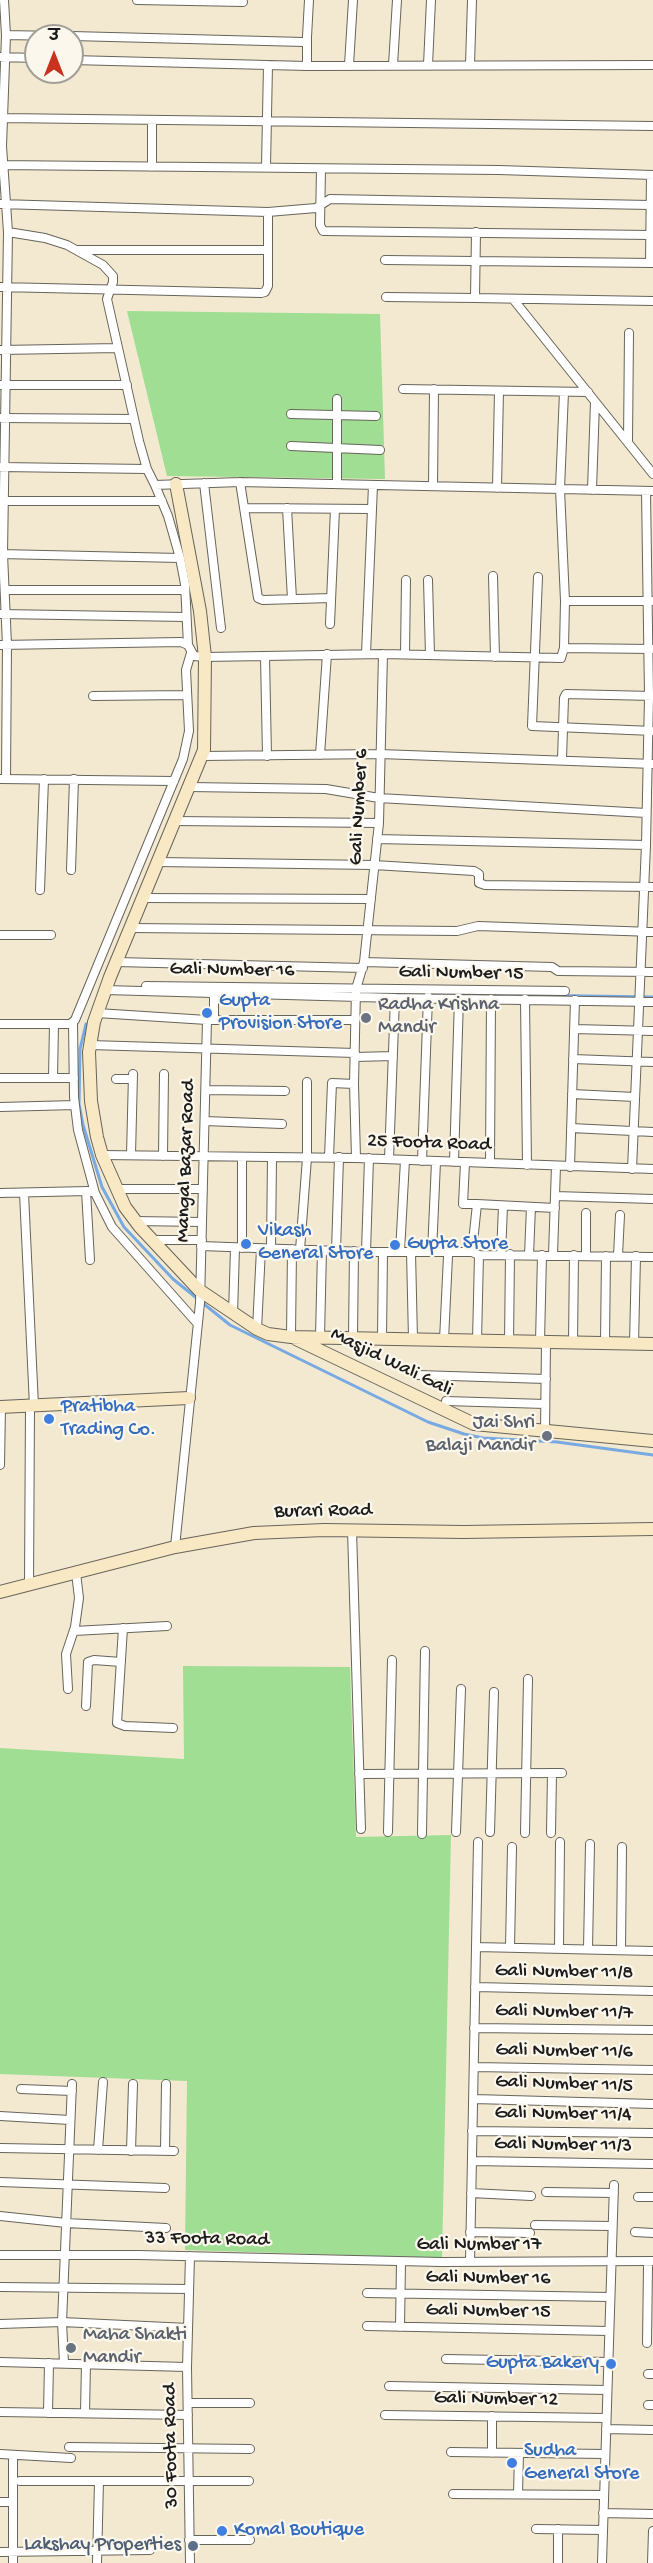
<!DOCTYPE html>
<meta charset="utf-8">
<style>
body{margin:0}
#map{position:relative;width:653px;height:2563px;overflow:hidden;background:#f3e9d0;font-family:"Gochi Hand","Playpen Sans Deva",sans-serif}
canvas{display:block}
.north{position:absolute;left:24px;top:24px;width:60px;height:60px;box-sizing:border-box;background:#fbf7ec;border:2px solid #a29f99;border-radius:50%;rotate:0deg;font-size:16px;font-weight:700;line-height:24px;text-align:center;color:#1c1c1c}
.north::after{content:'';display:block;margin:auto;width:21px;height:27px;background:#c8321e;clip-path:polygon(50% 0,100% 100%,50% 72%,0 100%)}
</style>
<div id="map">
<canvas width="653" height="2563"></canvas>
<div class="north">उ</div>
</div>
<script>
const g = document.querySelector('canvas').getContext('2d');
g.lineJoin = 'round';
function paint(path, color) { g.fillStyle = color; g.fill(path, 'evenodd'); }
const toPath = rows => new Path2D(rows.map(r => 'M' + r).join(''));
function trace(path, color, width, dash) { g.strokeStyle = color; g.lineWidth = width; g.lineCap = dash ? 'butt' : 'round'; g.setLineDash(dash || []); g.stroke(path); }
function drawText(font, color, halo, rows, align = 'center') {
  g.font = font + ' "Gochi Hand",sans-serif'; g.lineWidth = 4.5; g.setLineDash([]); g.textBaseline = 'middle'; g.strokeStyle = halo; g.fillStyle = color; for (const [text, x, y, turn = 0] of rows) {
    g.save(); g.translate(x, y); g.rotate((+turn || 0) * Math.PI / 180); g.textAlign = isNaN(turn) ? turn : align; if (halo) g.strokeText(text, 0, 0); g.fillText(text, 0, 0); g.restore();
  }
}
paint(toPath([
 [127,311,380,314,385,479,167,476],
 [183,1666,350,1667,356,1837,451,1835,442,2258,185,2250,187,2081,0,2074,0,1748,184,1759]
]), '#9fde93');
trace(toPath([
 [459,994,653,997],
 [86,1024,80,1049,79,1104,83,1125,102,1187,124,1227,173,1279,230,1325,428,1422,464,1434,483,1438,557,1442,653,1455]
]), '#77a9e3', 3);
const street = toPath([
 [4,0,6,35,2,146,8,232,3,554,7,645,6,779],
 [137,0,243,2],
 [6,35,57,36],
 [72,36,304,42,307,41,307,37,309,0],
 [307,41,307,66,653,65],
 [0,57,36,58],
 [72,60,307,66],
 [349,65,353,0],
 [393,65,397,0],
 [428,65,431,0],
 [470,65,472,0],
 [3,118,653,126],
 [0,165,499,170,653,175],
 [152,167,152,121],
 [266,167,268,65],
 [321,169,320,225,323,231,650,235],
 [0,204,268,212,316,208,330,199,650,205],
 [8,232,45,238,67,245,103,265,113,276,113,282,107,299,139,441,147,469,155,485,240,482,653,491],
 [476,232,475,298,653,301],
 [78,250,268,250],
 [385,260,653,263],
 [650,263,651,175],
 [0,287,261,293,265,292,268,286,268,212],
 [386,297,475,298],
 [513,299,653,474],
 [0,350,118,348],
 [0,385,127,385],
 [403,389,588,392],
 [291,414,376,416],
 [0,418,134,419],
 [628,442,629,333],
 [291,446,380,450],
 [0,467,147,469],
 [240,482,258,598,263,600,331,598],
 [204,483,221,628],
 [337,484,337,399],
 [155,485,168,516,180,558,185,584,188,645],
 [433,486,434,389],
 [497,488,499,391],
 [592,490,595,402],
 [0,501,162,501],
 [244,508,372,509],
 [287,508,292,599],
 [0,554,180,558],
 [493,576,495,657],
 [538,577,532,726,653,731],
 [428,580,430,655],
 [5,590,185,590],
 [565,601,653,601],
 [0,614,186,617],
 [330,624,335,509],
 [0,645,181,642,188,645,194,656,205,657,383,654,561,658,564,648,565,601,560,489,564,392],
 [564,648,653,649],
 [366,654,373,485],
 [405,654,406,580],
 [265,656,267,756],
 [93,696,187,695],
 [320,755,327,654],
 [202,756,380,754,653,764],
 [562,759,564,698,566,694,653,696],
 [0,779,174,781],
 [189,787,326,789,379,798,646,813],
 [174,821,379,823],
 [377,839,646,845],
 [157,862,374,865,474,871,479,874,479,883,485,885,653,887],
 [71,870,74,779],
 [40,890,44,779],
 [142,898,371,899],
 [130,928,457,931,478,926,653,932],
 [0,935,51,935],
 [116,962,363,968],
 [364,962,552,967,558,971,653,972],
 [146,986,565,991],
 [105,990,395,998,653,1002],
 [525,999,527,1165],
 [97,1013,207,1020,355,1020],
 [214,1020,214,994],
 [73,1023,74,1097,78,1130,95,1193],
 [0,1024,70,1024,75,1020,183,759,189,731,186,670,191,653],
 [574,1029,653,1031],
 [90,1045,355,1053],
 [355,1057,393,1056],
 [573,1059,653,1062],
 [0,1078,74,1078],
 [53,1078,54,1024],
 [116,1079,133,1079],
 [206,1090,285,1091],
 [572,1094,635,1097],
 [0,1107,75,1105],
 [205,1121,282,1124],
 [571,1128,653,1132],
 [102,1155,356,1158,653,1169],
 [131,1155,133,1074],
 [163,1156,164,1074],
 [329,1157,332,1083,354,1084],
 [356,1158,354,1084,356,989,364,962,379,823,383,654],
 [389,1159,395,998],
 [422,1161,428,997],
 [454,1162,459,998],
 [465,1163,463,1204,477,1204,472,1252],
 [490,1163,491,999],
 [570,1167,575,1000],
 [632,1169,646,845,649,696,646,491],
 [117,1189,203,1189],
 [86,1191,90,1260],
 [0,1193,88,1191,95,1193,112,1227,197,1323],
 [24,1193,34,1406],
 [555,1196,653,1199],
 [477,1204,555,1208],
 [586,1213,586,1255],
 [135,1221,202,1222],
 [152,1240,202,1240],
 [201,1246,366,1252,472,1252,479,1255,653,1257],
 [242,1248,242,1157],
 [271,1249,272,1157],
 [300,1250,307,1158,307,1082],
 [336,1251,339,1157],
 [366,1252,369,1158],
 [400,1252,405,1160],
 [411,1252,413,1339],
 [432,1252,436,1162],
 [501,1255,503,1206],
 [529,1255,531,1207],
 [553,1255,556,1166],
 [618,1256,620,1215],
 [233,1314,235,1248],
 [257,1329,261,1249],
 [291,1337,292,1249],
 [320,1337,322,1250],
 [353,1338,354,1251],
 [382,1338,383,1252],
 [444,1340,448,1256],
 [477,1341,479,1255],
 [509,1342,510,1254],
 [540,1342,542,1255],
 [573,1343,574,1255],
 [605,1343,606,1256],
 [634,1344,636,1256],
 [418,1375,546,1379],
 [446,1401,545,1404],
 [545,1432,546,1343],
 [0,1465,1,1407],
 [352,1530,361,1829],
 [175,1547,200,1303,207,1020],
 [29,1585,30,1406],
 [123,1628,117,1723,125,1726,173,1728],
 [74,1631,167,1626],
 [68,1689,66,1654,75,1627,79,1598,76,1573],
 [86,1706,88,1662,94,1660,121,1662],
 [359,1774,562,1773],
 [388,1832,392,1660],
 [456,1832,461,1689],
 [490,1832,494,1692],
 [525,1833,528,1679],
 [551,1833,552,1773],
 [422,1834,425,1651],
 [476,1947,653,1951],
 [510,1947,512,1847],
 [559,1948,560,1842],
 [588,1949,590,1844],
 [621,1950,622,1847],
 [475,1987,653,1991],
 [474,2028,653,2030],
 [474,2067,653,2070],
 [21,2089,72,2091],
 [474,2099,653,2104],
 [0,2116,70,2120],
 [472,2131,653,2133],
 [0,2148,174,2151],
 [98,2150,103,2082],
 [131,2151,133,2084],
 [165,2151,166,2084],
 [472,2161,653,2164],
 [0,2182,165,2188],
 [546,2192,614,2193],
 [471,2193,531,2196],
 [638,2197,653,2197],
 [0,2216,66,2223,166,2228],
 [535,2225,612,2226],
 [470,2232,530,2233],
 [635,2232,653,2233],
 [0,2255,138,2255,441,2262,653,2261],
 [470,2262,478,1842],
 [0,2287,189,2289],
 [367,2293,610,2297],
 [0,2324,62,2322,188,2328],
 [367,2326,609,2331],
 [400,2327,401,2262],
 [647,2343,648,2266],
 [446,2359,607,2362],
 [0,2362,187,2367],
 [64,2363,62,2322,72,2084],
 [648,2374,653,2374],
 [389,2386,607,2390],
 [188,2403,250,2403],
 [648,2405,653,2405],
 [0,2412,188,2415],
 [48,2413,49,2363],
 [85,2413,86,2363],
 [385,2415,606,2418],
 [492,2416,492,2453],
 [606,2429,653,2430],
 [69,2447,250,2449],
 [451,2452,605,2454],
 [0,2454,71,2458],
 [13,2455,13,2563],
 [20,2481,249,2481],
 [453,2494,604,2495],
 [518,2494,519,2453],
 [0,2502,13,2502],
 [603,2513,653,2514],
 [536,2529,603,2530],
 [189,2540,250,2540],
 [0,2552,150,2550],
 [97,2563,99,2481],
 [190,2563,187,2367,190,2256],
 [558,2563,558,2529],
 [602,2563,614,2185],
 [652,2563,653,2531]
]);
const secondary = toPath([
 [176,484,200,611,205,657,204,750,110,977,94,1022,89,1052,91,1101,97,1137,102,1155,125,1207,140,1227,199,1290,257,1329,268,1334,291,1337,653,1344],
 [296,1339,474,1424,653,1441],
 [0,1407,189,1398],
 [0,1592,175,1547,254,1533,324,1530,464,1532,653,1529]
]);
trace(street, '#67645b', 10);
trace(secondary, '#67645b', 14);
trace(street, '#fff', 8);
trace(secondary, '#f8e8c3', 12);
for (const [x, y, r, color] of [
 [207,1013,6,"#3f7fe0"],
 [366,1018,6,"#6b7280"],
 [246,1244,6,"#3f7fe0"],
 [395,1245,6,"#3f7fe0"],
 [49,1419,6,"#3f7fe0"],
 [547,1436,6,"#6b7280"],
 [71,2348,6,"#6b7280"],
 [611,2364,6,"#3f7fe0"],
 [512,2463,6,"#3f7fe0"],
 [222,2531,6,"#3f7fe0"],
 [193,2546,6,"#5c6f8a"]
]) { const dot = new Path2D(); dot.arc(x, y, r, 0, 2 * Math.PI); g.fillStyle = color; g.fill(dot); trace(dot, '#fbf7ec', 2); }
drawText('20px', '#1c1c1c', '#fbf7ec', [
 ["Gali Number 6",360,807,-87],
 ["Gali Number 16",232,971,1],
 ["Gali Number 15",461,974,1],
 ["25 Foota Road",429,1144,2],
 ["Mangal Bazar Road",187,1161,-88],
 ["Masjid Wali Gali",391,1363,26],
 ["Burari Road",323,1512,-1],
 ["Gali Number 11/8",564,1973,1],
 ["Gali Number 11/7",564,2013,1],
 ["Gali Number 11/6",564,2052,1],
 ["Gali Number 11/5",564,2085,2],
 ["Gali Number 11/4",563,2115,1],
 ["Gali Number 11/3",563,2146,1],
 ["33 Foota Road",207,2240,1],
 ["Gali Number 17",479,2246],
 ["Gali Number 16",488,2279,1],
 ["Gali Number 15",488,2312,1],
 ["Gali Number 12",496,2400,1],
 ["30 Foota Road",172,2446,-91]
]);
drawText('20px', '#366cbe', '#fbf7ec', [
 ["Gupta",219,1002],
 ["Provision Store",219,1025],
 ["Vikash",258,1232],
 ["General Store",258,1255],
 ["Gupta Store",407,1245],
 ["Pratibha",61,1408],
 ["Trading Co.",61,1431],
 ["Gupta Bakery",599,2364,"right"],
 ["Sudha",524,2452],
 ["General Store",524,2475],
 ["Komal Boutique",234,2531]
], 'left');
drawText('20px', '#5b616d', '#fbf7ec', [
 ["Radha Krishna",378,1006],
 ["Mandir",378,1029],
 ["Jai Shri",535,1424,"right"],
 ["Balaji Mandir",535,1447,"right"],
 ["Maha Shakti",83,2336],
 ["Mandir",83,2359]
], 'left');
drawText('20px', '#4e5e75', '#fbf7ec', [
 ["Lakshay Properties",181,2546]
], 'right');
</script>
